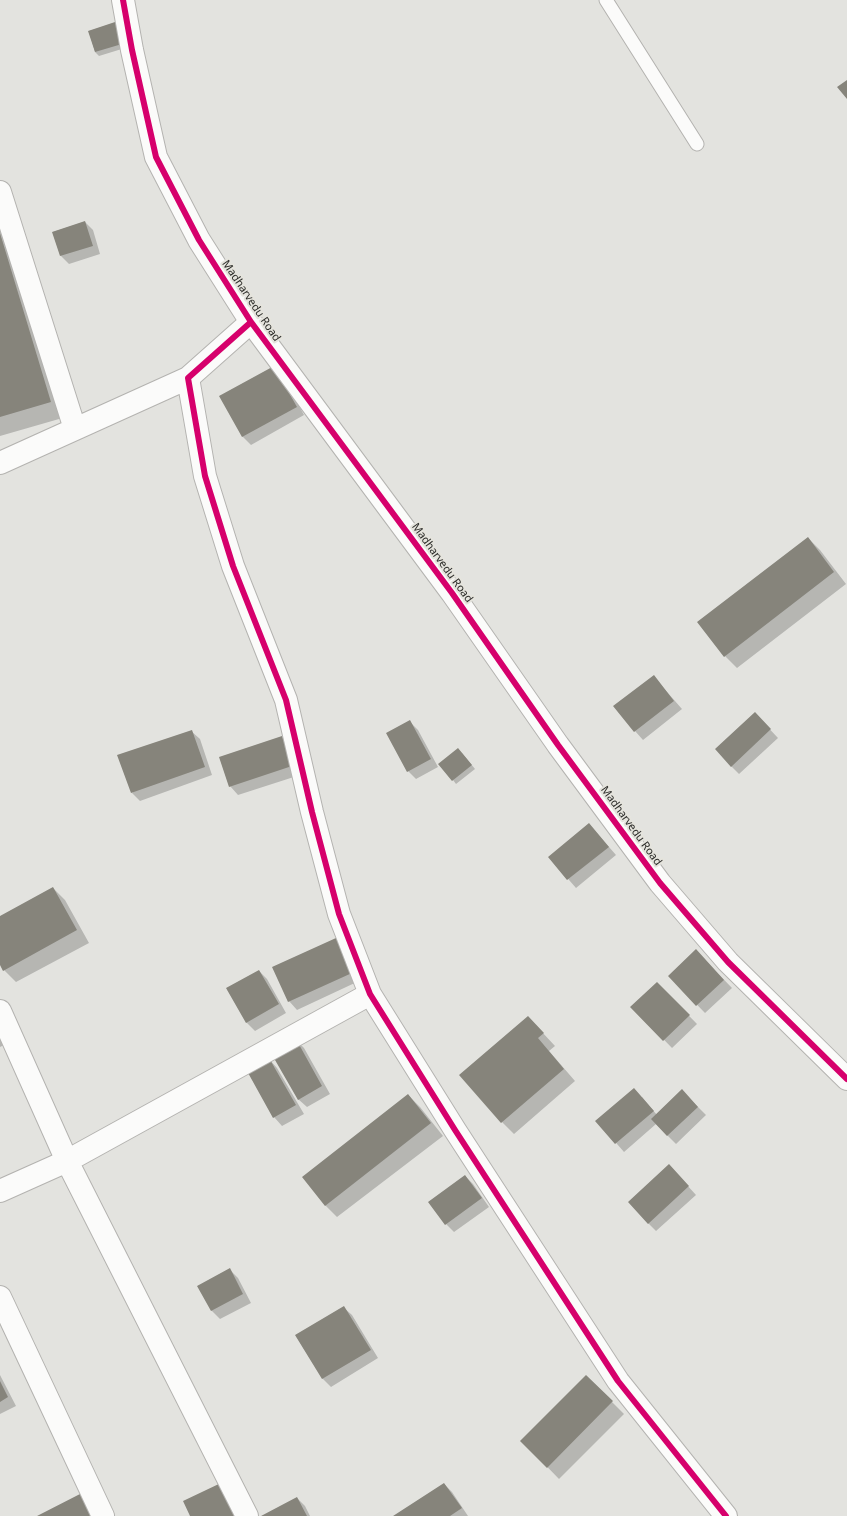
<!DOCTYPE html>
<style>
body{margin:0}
canvas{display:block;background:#e3e3df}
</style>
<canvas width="847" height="1516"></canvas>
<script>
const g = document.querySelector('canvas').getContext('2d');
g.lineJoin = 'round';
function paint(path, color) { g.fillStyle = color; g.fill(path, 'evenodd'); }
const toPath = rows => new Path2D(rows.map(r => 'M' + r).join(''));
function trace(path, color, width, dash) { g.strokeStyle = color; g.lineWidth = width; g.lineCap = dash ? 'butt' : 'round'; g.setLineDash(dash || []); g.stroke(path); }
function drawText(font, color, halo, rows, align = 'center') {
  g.font = font + ' "Noto Sans",sans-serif'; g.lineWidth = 4; g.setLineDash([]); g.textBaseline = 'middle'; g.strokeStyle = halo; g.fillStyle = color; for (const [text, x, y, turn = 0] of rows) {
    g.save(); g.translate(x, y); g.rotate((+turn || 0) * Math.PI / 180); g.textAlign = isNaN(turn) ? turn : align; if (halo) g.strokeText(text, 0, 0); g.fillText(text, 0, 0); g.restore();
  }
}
paint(toPath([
 [115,24,119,27,125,48,99,56,95,52,89,31],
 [0,197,66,417,0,436],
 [85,222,93,230,100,254,69,264,61,256,53,232],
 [282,375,304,415,251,445,243,437,220,396],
 [808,538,820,550,846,584,737,668,725,656],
 [653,676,682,709,643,740,635,731],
 [410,722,418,730,438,767,416,779,408,771],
 [763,722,778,738,739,774,731,766],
 [191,731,200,739,212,775,140,801,132,793],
 [282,737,290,745,300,775,238,795,230,786],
 [462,753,475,769,456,784,453,780],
 [589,824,616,855,576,888,549,857],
 [53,888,65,900,89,943,16,982,4,970,0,963,0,917],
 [336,939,344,947,359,981,297,1010,289,1001],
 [704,959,732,988,705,1013,669,976],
 [259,971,267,979,286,1013,255,1031,247,1023,227,989],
 [657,983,697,1024,672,1048,632,1007],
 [528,1017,555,1046,549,1051,575,1081,514,1134,502,1122],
 [0,1019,12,1041,0,1047],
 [296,1040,304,1048,330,1094,307,1107,298,1099],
 [269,1059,277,1068,304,1114,282,1126,274,1117,248,1072],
 [408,1095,420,1107,443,1136,337,1217,325,1205],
 [642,1097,657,1115,690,1099,706,1115,676,1144,656,1124,624,1152,597,1121],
 [677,1174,696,1195,656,1231,648,1223],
 [465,1176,473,1184,489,1207,454,1232,446,1224,429,1202],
 [230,1270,238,1278,251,1303,220,1319,212,1311,199,1286],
 [343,1307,352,1315,378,1358,331,1387,323,1379,296,1336],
 [0,1375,16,1406,0,1414],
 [586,1376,624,1414,559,1479,522,1441],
 [444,1484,452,1492,468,1516,395,1516],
 [297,1498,305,1506,310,1516,263,1516]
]), '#0003');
paint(toPath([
 [115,22,122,44,95,52,88,31],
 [847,80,847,99,837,87],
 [85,221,93,246,60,256,52,232],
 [0,233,51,402,0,417],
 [274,366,297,407,242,437,219,396],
 [808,537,834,572,724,657,697,622],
 [654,675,674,701,634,732,613,706],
 [755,712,771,729,731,767,715,749],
 [410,720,431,759,407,772,386,733],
 [192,730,205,767,131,793,117,755],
 [282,736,292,766,229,787,219,757],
 [458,748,472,765,452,781,438,764],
 [589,823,609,847,567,880,548,857],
 [53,887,77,930,3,971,0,965,0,916],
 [336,938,352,973,288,1002,272,967],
 [696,949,724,980,696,1006,668,976],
 [259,970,279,1004,246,1023,226,988],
 [657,982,690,1015,663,1041,630,1007],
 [528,1016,544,1033,538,1038,564,1069,501,1123,459,1075],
 [296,1039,322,1086,298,1100,271,1053],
 [269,1058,296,1105,273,1118,247,1071],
 [634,1088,654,1111,615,1144,595,1121],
 [682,1089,698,1107,667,1136,651,1119],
 [408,1094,431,1123,325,1206,302,1177],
 [669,1164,689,1186,648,1224,628,1202],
 [465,1175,482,1198,445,1225,428,1202],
 [230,1268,243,1294,211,1311,197,1286],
 [344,1306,371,1350,322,1379,295,1335],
 [586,1375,613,1401,547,1468,520,1441],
 [0,1381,8,1397,0,1402],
 [223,1482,239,1516,190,1516,183,1501],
 [444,1483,462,1508,450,1516,393,1516],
 [80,1494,91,1516,37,1516],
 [297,1497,307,1516,261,1516]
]), '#86847b');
const lane = toPath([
 [606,0,697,144]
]);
const street = toPath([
 [0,192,75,429],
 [251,322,188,378,205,476,233,566,286,700,312,812,339,914,370,994,455,1130,618,1381,726,1516],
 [0,463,188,378],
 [0,1011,67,1161,247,1516],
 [0,1191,67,1161,370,994],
 [0,1297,103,1516]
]);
const secondary = toPath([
 [123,0,132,50,156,157,199,240,251,322,452,593,558,745,660,883,728,962,847,1079]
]);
trace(lane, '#b4b3b0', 15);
trace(street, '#b4b3b0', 24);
trace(secondary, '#b4b3b0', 24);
trace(lane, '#fbfbfa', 13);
trace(street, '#fbfbfa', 22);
trace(secondary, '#fbfbfa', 22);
trace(toPath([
 [123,0,132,50,156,157,199,240,251,322,452,593,558,745,660,883,728,962,847,1079],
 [251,322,188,378,205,476,233,566,286,700,312,812,339,914,370,994,455,1130,618,1381,726,1516]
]), '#d6006c', 6);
drawText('11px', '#2a2a27', '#e5e4dd', [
 ["Madharvedu Road",251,301,56],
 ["Madharvedu Road",442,563,54],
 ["Madharvedu Road",631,826,54]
]);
</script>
